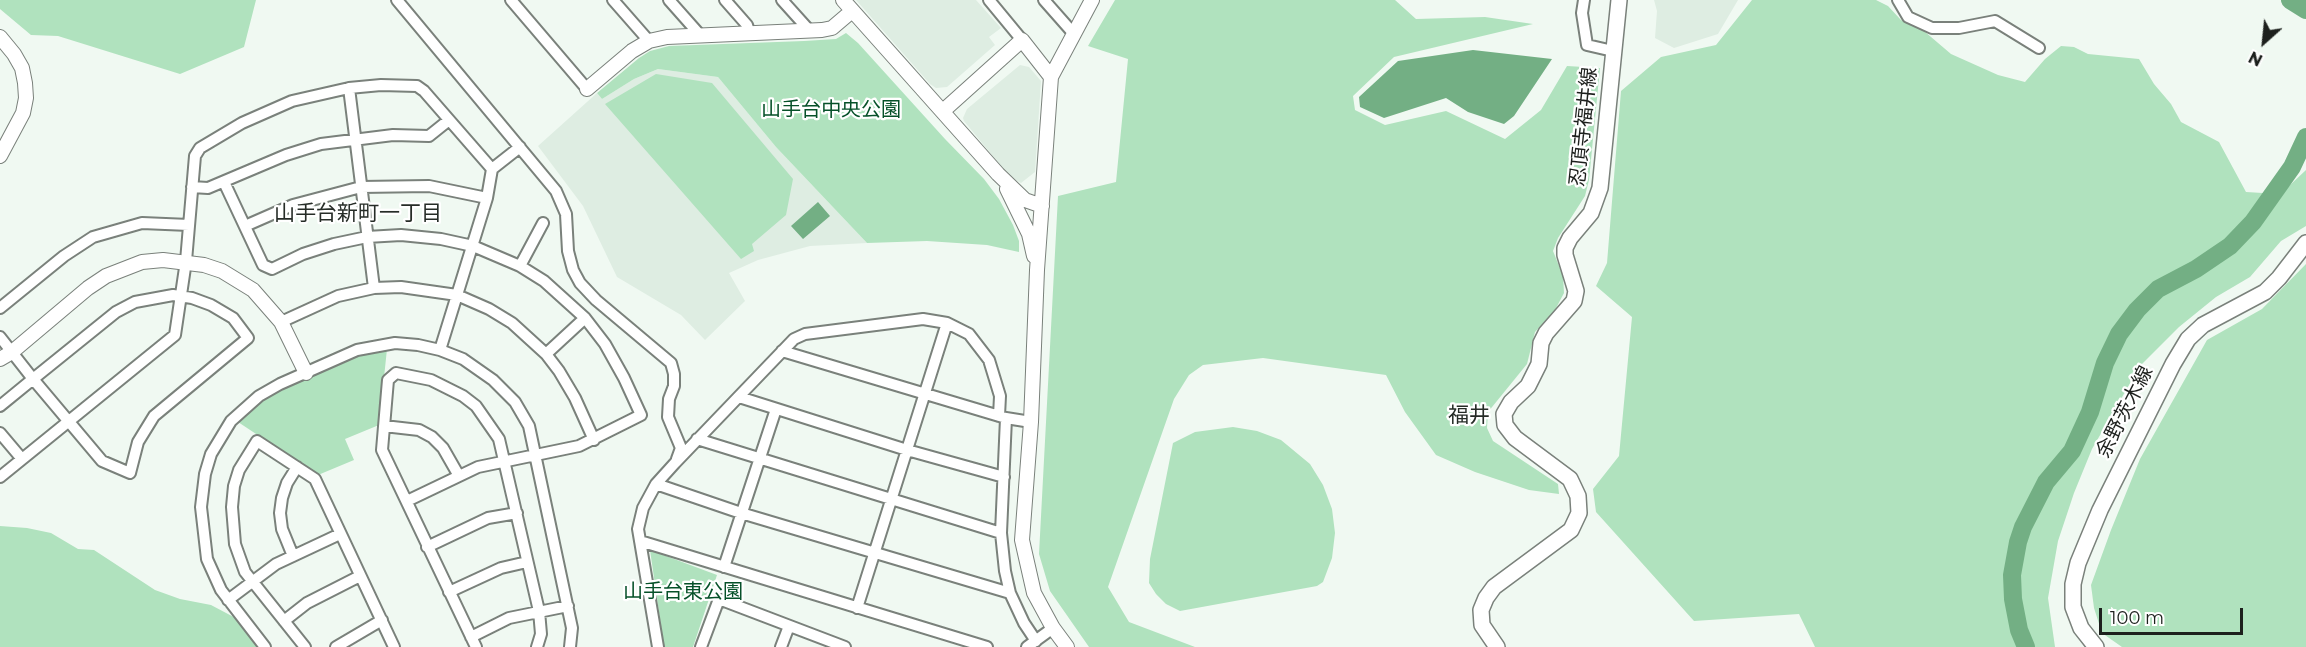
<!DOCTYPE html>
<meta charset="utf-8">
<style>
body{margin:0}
#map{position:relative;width:2306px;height:647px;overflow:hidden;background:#f0f9f2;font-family:Montserrat,sans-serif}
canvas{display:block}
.north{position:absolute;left:2234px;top:12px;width:60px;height:60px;-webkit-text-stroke:4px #fff;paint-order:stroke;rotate:207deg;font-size:16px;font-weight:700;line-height:24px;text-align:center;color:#1d201d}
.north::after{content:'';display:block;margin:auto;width:21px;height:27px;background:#1d201d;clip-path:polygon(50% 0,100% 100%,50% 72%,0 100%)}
.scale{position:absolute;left:2099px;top:608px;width:144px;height:27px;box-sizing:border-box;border:3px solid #1d201d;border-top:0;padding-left:8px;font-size:18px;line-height:21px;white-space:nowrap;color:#1d201d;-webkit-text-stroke:4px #fff;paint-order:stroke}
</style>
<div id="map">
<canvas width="2306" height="647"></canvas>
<div class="north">N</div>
<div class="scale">100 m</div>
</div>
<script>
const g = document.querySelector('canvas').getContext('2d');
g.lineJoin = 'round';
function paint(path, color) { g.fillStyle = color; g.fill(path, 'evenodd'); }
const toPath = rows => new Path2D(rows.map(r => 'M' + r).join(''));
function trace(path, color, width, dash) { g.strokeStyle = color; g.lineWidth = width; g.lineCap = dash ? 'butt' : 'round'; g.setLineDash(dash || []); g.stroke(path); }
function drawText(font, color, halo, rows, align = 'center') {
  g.font = font + ' Montserrat,"Noto Sans JP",sans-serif'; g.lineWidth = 4.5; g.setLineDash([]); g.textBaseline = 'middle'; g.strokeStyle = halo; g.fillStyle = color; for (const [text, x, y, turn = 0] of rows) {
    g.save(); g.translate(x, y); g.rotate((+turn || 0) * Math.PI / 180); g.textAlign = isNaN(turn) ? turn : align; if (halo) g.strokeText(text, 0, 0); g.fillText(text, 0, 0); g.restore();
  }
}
paint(toPath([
 [856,0,976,0,1001,28,989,37,995,45,947,87,936,88,930,84],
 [1654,0,1738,0,1718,34,1674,48,1655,38,1657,11],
 [1020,65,1029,67,1041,81,1035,172,1021,183,1010,177,964,121,963,118,967,109],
 [658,69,718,77,776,147,867,243,810,246,758,260,729,273,745,301,705,340,681,315,617,277,583,206,538,146,597,93,602,99,634,79]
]), '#deede2');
paint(toPath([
 [0,0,256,0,244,47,180,74,58,36,31,35,0,9],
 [1115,0,1395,0,1416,19,1485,17,1533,24,1394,57,1353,96,1355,110,1385,125,1446,111,1505,139,1541,110,1567,66,1600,68,1589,180,1585,196,1558,238,1553,251,1563,276,1564,293,1555,310,1535,332,1527,364,1488,412,1487,428,1493,441,1558,484,1559,494,1529,490,1475,472,1436,455,1405,412,1386,375,1263,358,1203,365,1189,375,1174,399,1108,587,1129,622,1195,647,1089,647,1050,591,1039,554,1058,196,1116,182,1128,59,1088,46],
 [1752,0,1876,0,1888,6,1901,20,1924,31,1951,54,1998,75,2025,82,2045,59,2061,46,2074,47,2088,54,2139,59,2154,84,2171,104,2181,122,2219,142,2246,192,2263,193,2289,186,2306,170,2306,226,2281,241,2250,277,2216,297,2179,327,2140,366,2092,449,2074,493,2058,541,2048,598,2055,647,1815,647,1799,614,1694,621,1596,512,1593,489,1619,456,1632,317,1596,286,1607,263,1621,91,1661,57,1716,45],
 [846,33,858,43,945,139,984,179,999,199,1013,225,1019,241,1019,252,987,245,927,241,867,243,776,147,718,77,658,69,634,79,602,99,597,93,639,58,650,51,669,46,804,41,836,39],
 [656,74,712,83,793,179,786,215,752,244,754,251,741,259,605,104],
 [2306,264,2306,647,2122,647,2102,633,2094,608,2091,585,2111,530,2140,459,2207,340,2262,309],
 [387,349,379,425,345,439,354,460,318,475,238,422,263,399,282,388,350,356],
 [1233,427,1257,431,1281,440,1310,464,1323,485,1332,509,1335,533,1332,558,1323,582,1317,586,1180,611,1166,604,1156,594,1149,583,1150,559,1173,443,1195,432],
 [0,526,27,528,51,533,78,549,94,550,155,590,180,599,211,605,245,623,264,647,0,647],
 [650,550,717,575,693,647,664,647]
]), '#b0e2be');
paint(toPath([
 [1473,50,1552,59,1514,116,1504,124,1468,112,1446,98,1384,118,1360,107,1359,97,1398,61],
 [818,202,830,216,803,239,791,226]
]), '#73af84');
trace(toPath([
 [2290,0,2306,10],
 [2026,647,2019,630,2013,599,2012,575,2018,542,2023,527,2046,482,2072,451,2090,412,2105,363,2119,334,2137,310,2158,289,2196,269,2230,246,2253,222,2292,167,2306,137]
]), '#73af84', 18);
const minor = toPath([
 [397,0,556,191,566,214,568,251,573,270,580,283,596,300,671,363,674,374,674,386,669,399,668,417,681,448,677,459],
 [511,0,587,89],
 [613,0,649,41],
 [669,0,700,35],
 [725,0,747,25,750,34],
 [782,0,809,30],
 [989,0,1022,40],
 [1044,0,1074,34],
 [1584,0,1582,13,1587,45,1613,51],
 [1898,0,1908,17,1932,28,1959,28,1995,21,2039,48],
 [349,88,374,288],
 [492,169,520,147],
 [224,182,263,265,272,269,303,254,334,244,367,237,401,235,441,239,473,246,520,266,544,281,585,318,605,344,624,378,641,415,579,446,478,467,407,501],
 [192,187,208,188,286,155,321,144,393,135,429,136,449,120],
 [245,226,293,205,361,187,429,186,487,198],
 [520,266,543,223],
 [0,308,64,256,93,237,142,223,189,225],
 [281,322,338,296,374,288,401,287,457,295,489,309,512,323,546,354,559,371,575,398,594,440],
 [0,337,33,379,102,461,130,473,138,442,154,416,248,338,233,318,211,305,192,298,173,295,135,302,116,312,33,379,0,406],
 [782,351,1006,418,1031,422],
 [546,354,585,318],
 [739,397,907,450,1004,477],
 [1006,418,1001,533,1005,571,1010,593,1024,623,1036,641],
 [384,426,419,430,432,437,443,448,459,476],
 [0,433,22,459],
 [697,439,1001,533],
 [0,477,175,335,186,261,195,156,200,148,242,123,292,101,349,88,381,85,417,86,424,91,492,169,487,198,440,350],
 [656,484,741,513,1010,593],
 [640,541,987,647],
 [427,547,488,518,517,513],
 [293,556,282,529,280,513,282,498,287,483,297,467],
 [724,567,776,409],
 [449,592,501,568,527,562],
 [228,600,276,564,340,534],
 [857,608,947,323],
 [284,621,307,603,360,576],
 [471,637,509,618,568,606],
 [265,647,221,590,207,559,201,507,205,474,211,454,231,421,259,396,280,384,357,350,395,343,418,345,440,350,463,359,493,380,515,402,529,426,572,628,570,647],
 [305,647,245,572,235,544,232,507,234,486,239,470,257,441,315,479,394,647],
 [336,647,382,620],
 [476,647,382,450,388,380,396,373,431,380,463,396,476,406,499,439,539,611,541,634,537,647],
 [658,647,638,529,643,508,656,484,675,463,794,339,805,334,923,319,947,323,969,334,989,360,1000,396,999,416],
 [701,647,719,599,845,647],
 [781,647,789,626],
 [1027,647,1053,628]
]);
const tertiary = toPath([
 [843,0,998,174,1025,200,1042,206],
 [0,37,14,54,22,68,25,83,26,98,23,113,0,156],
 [587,89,632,51,649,41,667,37,822,30,832,28,852,11],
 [943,111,1022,40,1051,77],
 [1007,189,1029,234,1034,256],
 [0,359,12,352,88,288,106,276,142,262,163,260,204,265,222,271,253,290,281,322,306,373],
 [1067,647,1053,628,1034,593,1022,540,1031,422,1037,270,1051,77,1092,0]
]);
const secondary = toPath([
 [1497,647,1482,625,1481,610,1486,598,1494,587,1571,530,1579,513,1578,496,1570,479,1515,438,1505,425,1504,414,1511,402,1528,386,1539,364,1541,343,1546,333,1574,301,1576,291,1565,255,1565,248,1570,238,1591,213,1600,188,1619,0],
 [2096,647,2081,628,2073,607,2073,584,2078,563,2100,510,2173,364,2188,339,2203,325,2265,292,2279,278,2306,243]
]);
trace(minor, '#7a817b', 14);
trace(tertiary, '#7a817b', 16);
trace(secondary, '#7a817b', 18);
trace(minor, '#fff', 10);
trace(tertiary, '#fff', 14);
trace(secondary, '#fff', 15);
drawText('20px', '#065129', '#fff', [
 ["山手台中央公園",831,110],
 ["山手台東公園",683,592]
]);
drawText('20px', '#1d201d', '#fff', [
 ["忍頂寺福井線",1584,127,-84],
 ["余野茨木線",2125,412,-63]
]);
drawText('21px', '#262c27', '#fff', [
 ["山手台新町一丁目",358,214],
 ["福井",1469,416]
]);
</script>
